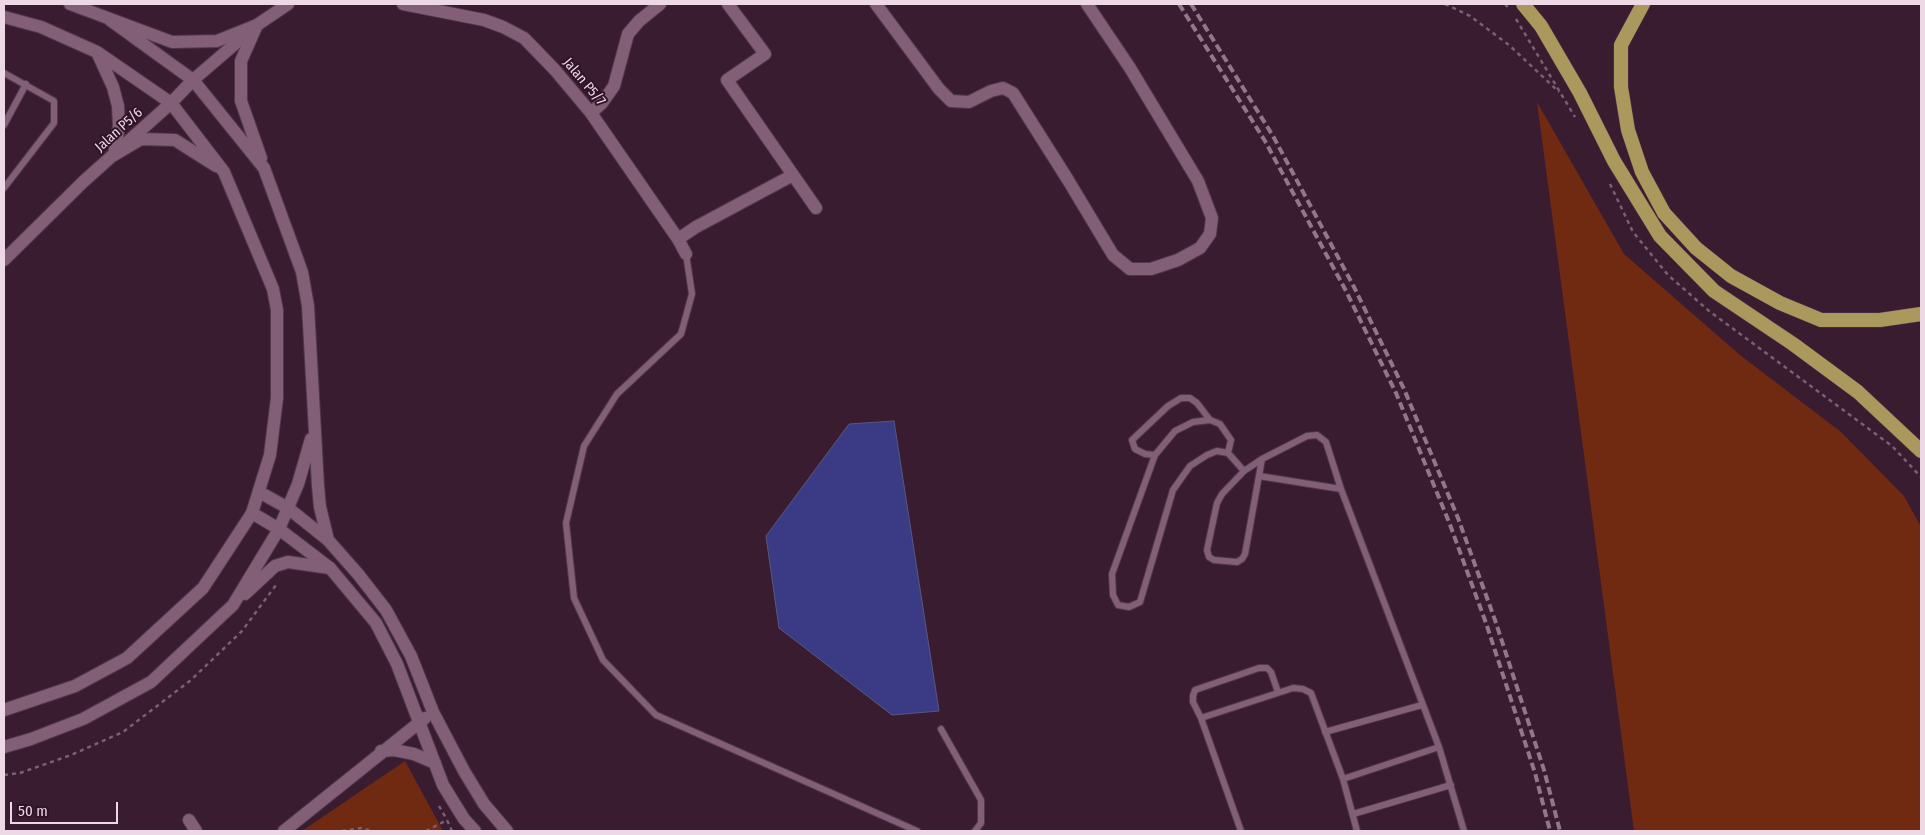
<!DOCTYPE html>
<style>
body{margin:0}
#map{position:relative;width:1925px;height:835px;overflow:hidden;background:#3a1c31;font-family:"Fira Sans Condensed",sans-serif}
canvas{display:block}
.frame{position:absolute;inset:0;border:5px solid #edd9e5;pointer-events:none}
.scale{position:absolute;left:10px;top:802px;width:108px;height:22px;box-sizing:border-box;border:2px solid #edd9e5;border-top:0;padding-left:6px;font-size:15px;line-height:18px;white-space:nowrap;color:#edd9e5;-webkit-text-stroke:4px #301327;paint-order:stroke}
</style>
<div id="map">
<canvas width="1925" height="835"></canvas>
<div class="frame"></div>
<div class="scale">50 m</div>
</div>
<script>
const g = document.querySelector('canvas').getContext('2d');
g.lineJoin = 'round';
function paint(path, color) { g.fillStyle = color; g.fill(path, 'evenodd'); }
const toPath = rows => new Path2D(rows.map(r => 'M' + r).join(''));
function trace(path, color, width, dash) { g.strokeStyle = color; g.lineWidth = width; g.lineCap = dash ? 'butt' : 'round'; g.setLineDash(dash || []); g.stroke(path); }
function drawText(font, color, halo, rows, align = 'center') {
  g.font = font + ' "Fira Sans Condensed",sans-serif'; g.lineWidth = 4; g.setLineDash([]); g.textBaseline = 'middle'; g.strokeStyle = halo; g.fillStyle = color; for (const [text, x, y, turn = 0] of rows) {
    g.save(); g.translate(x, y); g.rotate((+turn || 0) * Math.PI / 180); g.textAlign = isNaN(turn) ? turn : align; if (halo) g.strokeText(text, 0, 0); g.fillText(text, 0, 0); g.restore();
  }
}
paint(toPath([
 [1537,102,1624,254,1740,355,1841,432,1904,496,1921,527,1921,831,1634,831],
 [405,761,443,831,302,831]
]), '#6f2a11');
const building = toPath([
 [894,421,939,711,892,715,779,628,766,536,849,424,894,421]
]);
paint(building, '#3b3a85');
trace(building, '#56597c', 1);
const service = toPath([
 [4,73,54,101,54,123,4,188],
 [4,125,26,84],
 [686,254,692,294,681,334,617,394,584,446,566,523,574,598,603,660,656,715,917,831],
 [1228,453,1231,440,1220,424,1210,420,1193,422,1175,431,1155,455,1112,574,1113,595,1118,605,1129,607,1140,602,1173,490,1190,466,1207,455,1217,451,1228,453,1244,471],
 [1155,455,1145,454,1135,449,1132,440,1168,406,1181,398,1190,398,1197,403,1210,420],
 [1262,459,1245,554,1242,559,1237,562,1214,560,1209,557,1207,550,1217,503,1222,494,1244,471,1262,459,1307,436,1317,435,1326,442,1341,489,1439,747,1464,831],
 [1259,476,1341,489],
 [1201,718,1293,688,1303,689,1311,693,1343,779,1357,831],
 [941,729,981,800,981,823,975,831],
 [1325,732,1422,705],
 [1343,779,1439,747],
 [1353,814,1451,785],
 [1241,831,1201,718,1193,702,1193,696,1195,690,1259,668,1267,668,1271,672,1278,692]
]);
const minor = toPath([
 [403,4,484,20,503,27,524,38,555,70,591,113,678,239,686,254],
 [728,4,765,54,727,80,816,208],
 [876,4,939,89,951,101,969,102,991,91,1003,88,1013,93,1068,180,1113,255,1130,269,1151,269,1178,260,1200,248,1210,234,1212,218,1198,181,1130,68,1087,4],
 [591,113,602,103,614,86,628,34,639,21,660,4],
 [678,239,696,227,793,175],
 [4,260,83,182,171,103,193,80,257,25,288,4],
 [259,492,288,508,328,540,358,574,386,610,411,656,433,712,464,771,484,804,507,831],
 [252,513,279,529,330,568,376,623,397,664,443,785,464,819,475,831],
 [381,751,394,750,414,754,435,763],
 [189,820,196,831],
 [284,831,425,718]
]);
const tertiary = toPath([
 [70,4,172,42,217,41,257,25],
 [4,17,41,27,97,52,171,103,224,172,273,289,277,310,277,398,270,455,252,513,203,588,127,658,75,686,4,710],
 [110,20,193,80,264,168,302,272,308,306,318,486,320,507,328,540],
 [257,25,241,61,241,101,261,158],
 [97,52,113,87,118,106,119,126,114,155],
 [114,155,141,139,175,140,216,166],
 [245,594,275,566,288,562,330,568],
 [4,747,31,739,83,719,151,682,233,605,279,529,298,484,311,439]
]);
const trunk = toPath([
 [1523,4,1541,26,1580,93,1614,161,1660,236,1714,291,1793,344,1858,392,1921,451],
 [1643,4,1621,45,1621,87,1628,130,1642,172,1664,213,1696,248,1731,276,1780,303,1821,320,1880,320,1921,314]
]);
trace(service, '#51384a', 8);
trace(minor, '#51384a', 14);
trace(tertiary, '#51384a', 14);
trace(trunk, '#51384a', 15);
trace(toPath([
 [1445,4,1470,16,1509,45,1559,92],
 [1505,4,1510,10],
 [1516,19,1575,117],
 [1610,184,1633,232,1668,275,1709,311,1892,446,1921,477],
 [4,775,20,773,71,755,123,732,191,680,242,631,276,585],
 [439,806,447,820],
 [342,831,361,828,373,831],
 [426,831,447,820,452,831]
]), '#7a6072', 2.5, [4, 4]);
trace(service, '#825f76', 6);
trace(minor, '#825f76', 12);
trace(tertiary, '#825f76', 12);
trace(trunk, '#aa985c', 14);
trace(toPath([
 [1179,4,1265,141,1346,291,1396,393,1449,522,1486,623,1535,773,1550,831],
 [1191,4,1273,136,1354,287,1404,389,1458,518,1495,620,1544,770,1560,831]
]), '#917788', 4, [8, 4]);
drawText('14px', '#edd9e5', '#301327', [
 ["Jalan P5/7",584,82,50],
 ["Jalan P5/6",119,130,-42]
]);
</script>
